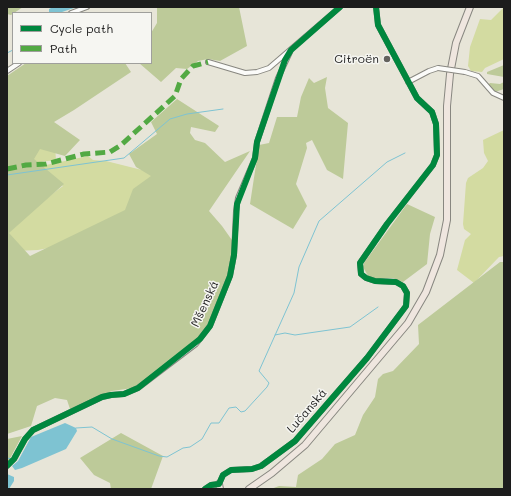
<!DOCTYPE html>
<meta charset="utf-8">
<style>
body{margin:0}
#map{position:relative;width:511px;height:496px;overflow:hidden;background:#e7e5d8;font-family:Mali,sans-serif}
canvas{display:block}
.frame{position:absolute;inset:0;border:8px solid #1c1c1c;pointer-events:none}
.legend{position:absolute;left:12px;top:12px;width:140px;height:52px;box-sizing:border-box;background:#f6f6f2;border:1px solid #9f9f9c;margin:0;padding:5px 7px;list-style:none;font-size:12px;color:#1c1c1c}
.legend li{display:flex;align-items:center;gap:8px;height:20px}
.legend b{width:20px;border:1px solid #9f9f9c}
</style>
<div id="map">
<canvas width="511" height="496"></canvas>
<div class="frame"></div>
<ul class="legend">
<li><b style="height:5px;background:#00873e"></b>Cycle path</li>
<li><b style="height:5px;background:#52a943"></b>Path</li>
</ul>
</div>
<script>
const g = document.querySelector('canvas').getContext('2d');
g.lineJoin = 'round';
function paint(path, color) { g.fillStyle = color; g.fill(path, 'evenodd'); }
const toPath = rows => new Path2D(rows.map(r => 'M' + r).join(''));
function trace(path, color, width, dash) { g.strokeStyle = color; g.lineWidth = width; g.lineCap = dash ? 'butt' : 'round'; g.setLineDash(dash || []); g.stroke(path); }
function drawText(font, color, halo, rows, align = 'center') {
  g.font = font + ' Mali,sans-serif'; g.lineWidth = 3; g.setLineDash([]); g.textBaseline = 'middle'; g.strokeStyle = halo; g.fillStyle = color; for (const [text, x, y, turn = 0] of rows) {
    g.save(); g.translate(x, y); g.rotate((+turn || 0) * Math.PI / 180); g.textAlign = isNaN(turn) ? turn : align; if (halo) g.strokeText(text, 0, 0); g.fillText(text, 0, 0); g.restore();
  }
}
paint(toPath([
 [504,7,504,59,485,68,482,72,471,71,468,66,470,47,480,19,491,20],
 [504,130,504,256,499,257,474,283,457,270,465,240,471,234,464,229,463,224,466,183,468,178,483,168,488,161,484,153,483,140],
 [7,133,55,146,56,160,24,164],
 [88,156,93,160,106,161,154,173,141,209,54,247,38,250,15,251,7,234,36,206,63,186,31,165,46,165]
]), '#d3dba1');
paint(toPath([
 [7,7,23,7,11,15,7,14],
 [157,7,239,7,247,46,220,61,208,59,198,61,187,69,176,68,161,82,139,63,151,63,151,33,157,23],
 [26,63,125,63,131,72,74,110,54,122,80,140,65,156,40,149,34,159,64,184,9,233,30,256,125,210,133,189,151,176,136,167,129,154,157,134,151,122,177,99,219,126,215,132,191,127,190,133,195,140,205,143,225,162,250,151,209,211,222,226,234,243,228,274,208,325,196,340,148,379,133,388,112,391,70,409,67,400,55,398,37,406,31,426,7,434,7,76],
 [504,65,504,77,487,74,487,72],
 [327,77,325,88,328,108,348,123,343,179,327,170,312,140,306,143,307,148,296,184,307,206,293,229,250,204,259,145,269,143,277,117,297,117,301,97,309,78,314,83],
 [504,82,504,89,495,92,488,85,490,83,500,84],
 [407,204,435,217,430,234,427,264,403,282,393,278,373,278,368,276,363,267,364,263],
 [500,262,504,262,504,489,271,489,279,486,296,487,298,475,322,459,335,444,355,435,363,415,375,397,378,379,383,374,393,371,419,344,418,325],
 [121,433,163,456,151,489,111,489,110,483,94,475,80,458],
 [22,436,8,462,7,463,7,439]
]), '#bdca99');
paint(toPath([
 [53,7,77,7,59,13,49,12,49,9],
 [65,423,76,428,77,431,66,449,22,468,15,470,12,466,18,461,31,437],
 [7,474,14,477,14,481,9,489,7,489]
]), '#7ec3d2');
trace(toPath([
 [7,53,13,50],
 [7,175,124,158,170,119,187,114,223,109],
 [275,335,285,333,295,335,350,327,378,307],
 [76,428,92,427,112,439,159,456,167,457,183,448,190,447,202,439,211,423,219,423,229,408,236,407,241,412,245,411,267,387,269,383,259,371,294,293,299,267,319,221,387,162,405,153],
 [7,458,12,459]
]), '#7ec3d2', 1);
const street = toPath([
 [71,13,87,7],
 [208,62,245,73,257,72,269,68,340,7],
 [7,71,19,63],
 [465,72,478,76,493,93,504,98],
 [408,82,429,71,438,68],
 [7,466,14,459,25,439,33,430,102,397,111,395,124,394,138,388,196,344,210,326,230,276,234,255,236,211,238,198,255,158,257,142,278,78,291,50],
 [205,489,211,485,219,484,223,475,231,470,252,469,261,466,295,441,367,358,406,306,407,293,403,286,396,282,375,281,366,278,361,274,360,263,387,224,433,165,437,155,436,124,432,112,417,98,378,25,376,7]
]);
const primary = toPath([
 [219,484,220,489],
 [249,489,272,473,305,445,408,323,426,292,440,255,447,220,447,106,450,74,456,43,470,7]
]);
trace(street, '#888780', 6);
trace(primary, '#888780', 8);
trace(street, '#fbfbf9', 4);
trace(primary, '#efe6df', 6);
const streetBridge = toPath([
 [438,68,465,72]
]);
trace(streetBridge, '#888780', 6, []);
trace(streetBridge, '#fbfbf9', 4);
trace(toPath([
 [7,169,26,165,46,164,84,154,110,152,121,145,175,96,181,79,193,66,208,62]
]), '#52a943', 5, [10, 5]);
trace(toPath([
 [7,466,14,459,25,439,33,430,102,397,111,395,124,394,138,388,200,339,210,326,230,276,234,255,237,204,255,158,257,142,285,60,291,50,340,7],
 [205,489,211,485,219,484,223,475,231,470,252,469,261,466,295,441,367,358,406,306,407,293,403,286,396,282,375,281,366,278,361,274,360,263,387,224,433,165,437,155,436,124,432,112,417,98,378,25,376,7]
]), '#00873e', 6);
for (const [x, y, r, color] of [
 [387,59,4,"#63625e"]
]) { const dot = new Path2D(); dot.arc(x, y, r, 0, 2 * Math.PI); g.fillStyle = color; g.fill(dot); trace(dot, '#f6f6f2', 1.5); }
drawText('12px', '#1c1c1c', '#f6f6f2', [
 ["Citroën",379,59]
], 'right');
drawText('12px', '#1c1c1c', '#f6f6f2', [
 ["Mšenská",205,304,-65],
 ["Lučanská",307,411,-49]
]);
</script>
